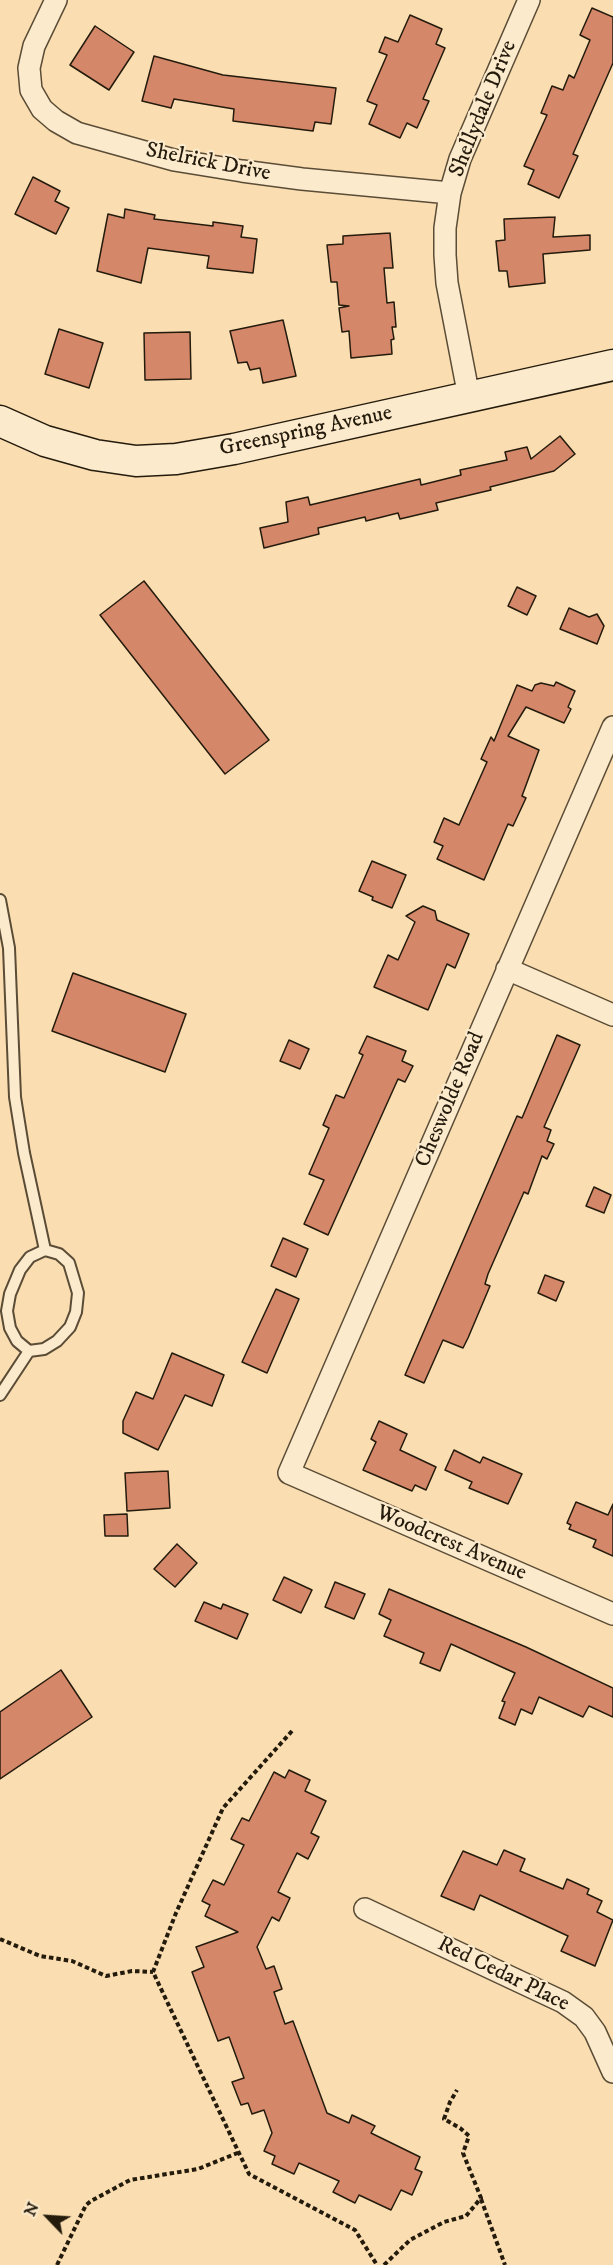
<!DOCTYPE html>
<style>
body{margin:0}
#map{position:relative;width:613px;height:2265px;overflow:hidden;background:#fadeb1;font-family:"IM FELL DW Pica",serif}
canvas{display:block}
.north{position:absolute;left:18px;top:2187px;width:60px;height:60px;-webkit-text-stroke:4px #fceacc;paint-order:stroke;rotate:295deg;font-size:16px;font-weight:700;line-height:24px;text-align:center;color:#241b0d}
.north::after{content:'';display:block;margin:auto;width:21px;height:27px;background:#241b0d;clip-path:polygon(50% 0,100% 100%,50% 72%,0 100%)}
</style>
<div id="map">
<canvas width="613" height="2265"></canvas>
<div class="north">N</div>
</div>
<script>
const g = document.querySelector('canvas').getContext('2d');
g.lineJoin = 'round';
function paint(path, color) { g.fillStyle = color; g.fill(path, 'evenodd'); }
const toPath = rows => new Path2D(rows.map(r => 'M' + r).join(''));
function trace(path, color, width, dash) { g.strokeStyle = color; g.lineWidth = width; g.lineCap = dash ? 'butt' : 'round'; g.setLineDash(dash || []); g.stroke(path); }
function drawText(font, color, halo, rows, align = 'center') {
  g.font = font + ' "IM FELL DW Pica",serif'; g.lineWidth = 4.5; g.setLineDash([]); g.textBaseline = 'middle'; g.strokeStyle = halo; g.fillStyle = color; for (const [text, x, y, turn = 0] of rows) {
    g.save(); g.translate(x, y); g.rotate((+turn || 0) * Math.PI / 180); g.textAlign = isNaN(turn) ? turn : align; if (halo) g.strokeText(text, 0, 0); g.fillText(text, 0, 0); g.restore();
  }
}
const building = toPath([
 [592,8,613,17,613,63,573,154,578,156,559,198,528,184,534,170,524,166,547,115,541,113,552,86,563,90,569,75,574,78,590,40,580,35,592,8],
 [410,15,442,29,436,44,445,48,423,99,429,101,417,128,407,123,400,138,369,124,377,105,367,101,387,55,379,52,385,37,398,42,410,15],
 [95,26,134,52,109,90,70,65,95,26],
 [154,56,223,75,336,88,331,124,315,122,313,131,233,121,234,109,174,99,171,108,142,101,154,56],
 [33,177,60,191,55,201,69,208,56,234,15,214,33,177],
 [125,209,155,215,154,219,213,226,213,222,243,226,241,237,257,239,253,273,207,268,209,256,148,248,141,283,97,271,108,214,124,218,125,209],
 [555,217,553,237,590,235,590,250,543,254,545,283,509,287,507,271,499,271,496,241,505,240,504,219,555,217],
 [390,233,393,268,384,268,387,303,394,302,396,327,392,327,394,339,391,340,392,354,351,358,349,331,342,332,339,308,349,306,339,305,337,282,331,282,327,245,343,244,343,236,390,233],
 [283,320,296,376,263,383,260,368,250,370,247,362,238,363,230,331,283,320],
 [59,329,103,343,89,388,45,374,59,329],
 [190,332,191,379,145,380,144,333,190,332],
 [560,436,575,454,554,471,490,487,491,490,436,503,438,510,400,519,398,513,366,521,365,517,318,528,319,534,264,548,260,528,288,522,286,502,308,497,310,505,420,479,421,485,461,475,460,470,507,460,505,452,527,447,531,459,560,436],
 [144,581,269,740,225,774,100,615,144,581],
 [517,587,536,596,527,615,508,606,517,587],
 [569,608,589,617,597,614,604,626,597,644,560,629,569,608],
 [556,682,575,691,568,707,571,709,564,723,526,707,508,736,539,750,522,796,526,798,513,826,508,824,484,880,437,859,443,846,434,842,444,818,459,825,487,762,481,759,491,737,494,741,517,685,532,691,535,685,541,683,554,686,556,682],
 [372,861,406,875,392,908,372,900,373,897,359,891,372,861],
 [423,906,435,911,437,920,469,934,455,968,447,964,428,1010,374,987,388,955,398,960,415,922,406,916,423,906],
 [73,973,186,1014,165,1072,52,1031,73,973],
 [557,1035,580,1045,544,1127,551,1130,547,1141,554,1144,547,1159,542,1156,528,1194,524,1192,488,1274,485,1284,490,1286,468,1338,463,1348,443,1340,424,1383,405,1375,517,1116,522,1118,557,1035],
 [367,1036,406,1051,402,1061,413,1066,405,1082,398,1079,328,1235,304,1224,324,1180,309,1174,329,1128,323,1125,336,1095,344,1098,363,1055,359,1053,367,1036],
 [289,1040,309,1049,300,1069,280,1061,289,1040],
 [594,1187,611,1195,604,1213,586,1206,594,1187],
 [283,1238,308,1249,296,1277,271,1266,283,1238],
 [545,1275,564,1282,556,1301,538,1293,545,1275],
 [276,1289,299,1299,267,1373,242,1362,276,1289],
 [172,1353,224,1375,212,1406,185,1395,158,1450,123,1433,123,1421,136,1392,153,1399,172,1353],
 [379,1421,407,1434,400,1450,436,1467,426,1490,415,1485,412,1491,363,1470,376,1442,371,1439,379,1421],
 [454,1450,480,1463,483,1457,522,1474,508,1504,469,1488,472,1482,445,1470,454,1450],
 [168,1471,170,1508,127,1511,125,1473,168,1471],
 [576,1502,608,1515,613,1504,613,1556,593,1547,596,1540,569,1529,571,1525,567,1523,576,1502],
 [127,1514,128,1536,105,1536,104,1515,127,1514],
 [177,1544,197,1563,175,1587,154,1569,177,1544],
 [284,1577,312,1590,301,1613,273,1600,284,1577],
 [335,1582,365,1594,354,1619,325,1607,335,1582],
 [389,1589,526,1647,613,1688,613,1717,589,1706,583,1717,539,1697,532,1714,521,1709,515,1725,499,1718,505,1702,502,1701,515,1673,451,1644,440,1671,420,1663,424,1653,384,1636,391,1620,379,1614,389,1589],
 [204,1602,221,1609,223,1604,248,1614,237,1639,195,1621,204,1602],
 [61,1670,92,1717,0,1779,0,1712,61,1670],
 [289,1770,310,1780,305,1791,326,1801,311,1833,319,1837,308,1859,297,1853,278,1892,290,1898,279,1921,272,1917,257,1947,266,1969,274,1966,282,1989,274,1992,285,2024,293,2021,327,2113,349,2123,352,2115,375,2126,371,2133,420,2157,415,2169,422,2172,412,2195,401,2190,391,2210,359,2195,355,2203,333,2192,339,2181,299,2163,294,2174,272,2164,275,2156,264,2151,272,2133,264,2110,252,2114,248,2103,241,2105,232,2082,244,2078,229,2037,218,2041,192,1972,204,1967,196,1947,238,1932,205,1916,210,1905,202,1901,213,1880,224,1885,244,1845,231,1839,242,1818,249,1821,274,1772,285,1778,289,1770],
 [504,1850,525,1859,520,1871,563,1889,567,1879,589,1889,587,1894,602,1901,597,1912,613,1920,595,1966,561,1951,568,1936,480,1895,474,1910,441,1896,463,1851,497,1865,504,1850]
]);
paint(building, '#d48769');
trace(building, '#241b0d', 1.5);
const service = toPath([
 [0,900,9,948,15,1097,24,1153,45,1250],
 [45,1250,59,1254,69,1263,78,1293,76,1312,70,1327,57,1341,44,1349,29,1351,17,1341,10,1328,7,1311,10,1294,20,1270,30,1257,45,1250],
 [0,1395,29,1351]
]);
const minor = toPath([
 [56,0,34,46,29,68,31,90,42,109,56,121,77,133,174,160,242,171,302,179,450,193],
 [469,397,447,283,445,255,445,228,450,193,460,159,529,0],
 [613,727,289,1473,613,1614],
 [507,969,613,1015],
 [365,1909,563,2002,584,2017,595,2032,613,2072]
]);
const secondary = toPath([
 [0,421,45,441,95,455,136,461,176,459,234,449,613,365]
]);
trace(service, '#5a4c36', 14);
trace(minor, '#5a4c36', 24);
trace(secondary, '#241b0d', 33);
trace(toPath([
 [292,1731,223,1808,176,1913,153,1972,249,2174,355,2230,377,2265],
 [0,1939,40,1956,72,1961,106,1976,132,1971,153,1972],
 [481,2199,505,2265],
 [57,2265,86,2205,91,2201,130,2180,198,2169,240,2152],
 [384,2265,410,2240,444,2222,466,2216,481,2198,463,2153,469,2136,460,2128,444,2119,450,2102,457,2090]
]), '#241b0d', 4, [4.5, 3]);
trace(service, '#fceacc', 10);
trace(minor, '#fceacc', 21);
trace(secondary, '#fceacc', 30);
drawText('22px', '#241b0d', '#fceacc', [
 ["Shellydale Drive",484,109,-68],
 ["Shelrick Drive",208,163,11],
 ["Greenspring Avenue",306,432,-12],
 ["Cheswolde Road",451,1100,-67],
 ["Woodcrest Avenue",451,1544,23],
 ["Red Cedar Place",503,1975,26]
]);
</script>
